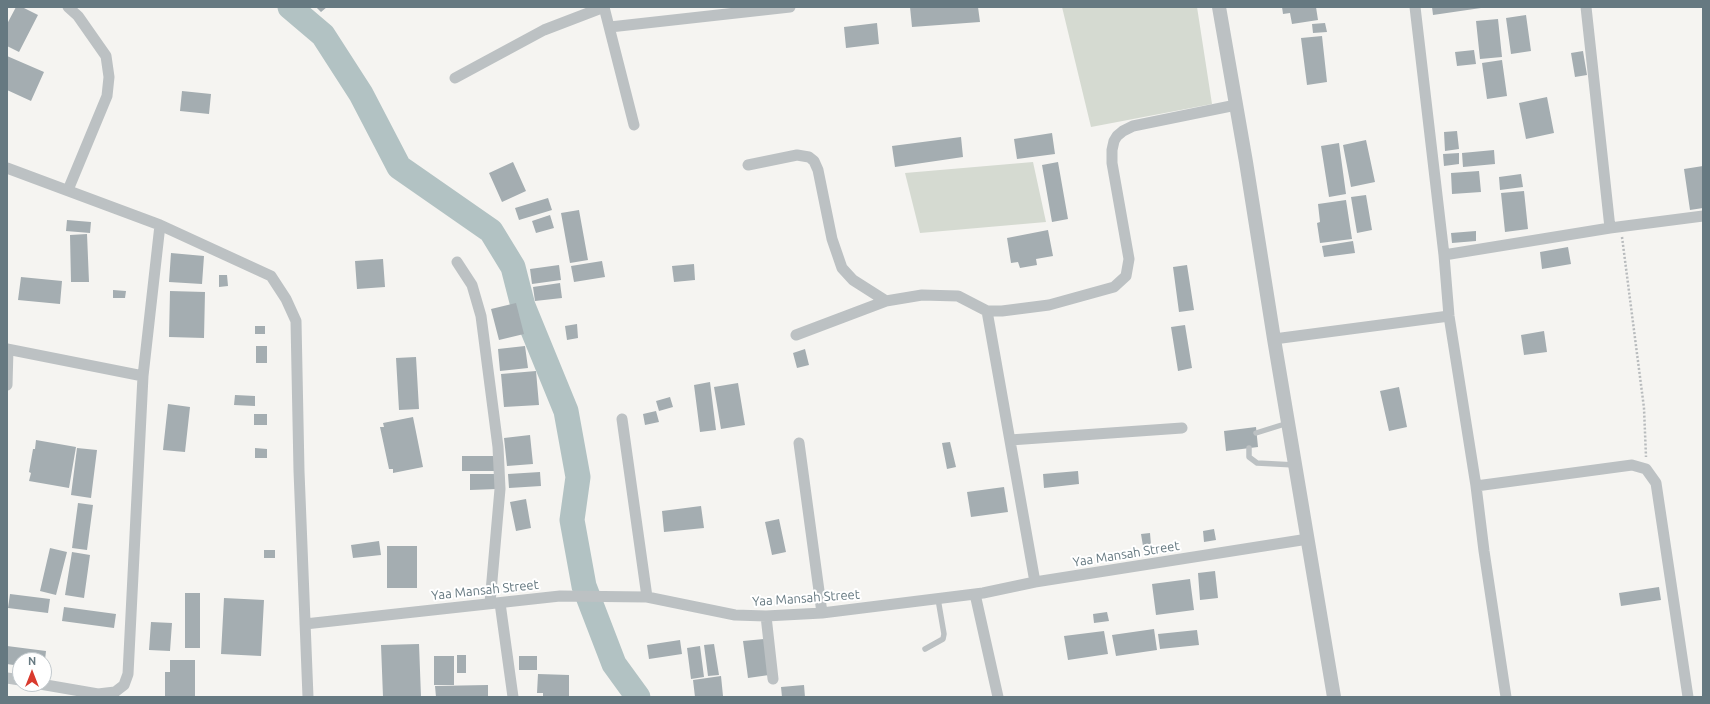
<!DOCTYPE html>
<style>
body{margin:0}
#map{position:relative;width:1710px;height:704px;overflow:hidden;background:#f5f4f1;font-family:Ubuntu,sans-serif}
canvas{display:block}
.frame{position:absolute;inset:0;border:8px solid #667981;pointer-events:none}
.north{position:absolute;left:12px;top:652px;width:40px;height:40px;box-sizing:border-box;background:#fff;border:1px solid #c2c9cd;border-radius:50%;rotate:0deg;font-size:11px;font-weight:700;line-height:16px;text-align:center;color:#667981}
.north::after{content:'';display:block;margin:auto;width:14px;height:18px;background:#d93a2e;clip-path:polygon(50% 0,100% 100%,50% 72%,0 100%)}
</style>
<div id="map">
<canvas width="1710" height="704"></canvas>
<div class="frame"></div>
<div class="north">N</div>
</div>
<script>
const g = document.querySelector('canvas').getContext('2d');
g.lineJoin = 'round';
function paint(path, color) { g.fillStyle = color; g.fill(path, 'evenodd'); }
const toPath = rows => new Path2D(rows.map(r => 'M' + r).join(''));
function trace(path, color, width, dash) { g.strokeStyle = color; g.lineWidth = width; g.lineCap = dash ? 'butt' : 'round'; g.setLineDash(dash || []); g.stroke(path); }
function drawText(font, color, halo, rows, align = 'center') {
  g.font = font + ' Ubuntu,sans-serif'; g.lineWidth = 4; g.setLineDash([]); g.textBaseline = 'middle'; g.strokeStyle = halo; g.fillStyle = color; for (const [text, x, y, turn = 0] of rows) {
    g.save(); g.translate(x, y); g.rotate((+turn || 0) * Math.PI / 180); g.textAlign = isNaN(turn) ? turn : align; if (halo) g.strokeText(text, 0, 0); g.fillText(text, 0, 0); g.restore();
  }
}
paint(toPath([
 [1062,7,1197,7,1212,104,1091,127],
 [1033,162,1046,222,920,233,905,173]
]), '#d5dad1');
trace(toPath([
 [290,7,323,35,361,94,399,167,491,231,513,267,523,306,566,411,578,477,572,520,584,586,614,664,638,697]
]), '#b2c2c3', 25);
paint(toPath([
 [16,7,22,7,38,15,19,52,7,46,7,24],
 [316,7,327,7,321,12],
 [910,7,978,7,980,22,912,27],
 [1282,7,1316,7,1318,20,1292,24,1290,13,1283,14],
 [1432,7,1481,7,1481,8,1433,15],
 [1526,15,1531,51,1511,54,1506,18],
 [1498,19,1502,57,1480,59,1476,21],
 [877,23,879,44,846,48,844,27],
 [1325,23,1327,32,1313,33,1312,24],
 [1322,36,1327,82,1307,85,1301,38],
 [1474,50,1476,64,1457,66,1455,52],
 [1583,51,1587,75,1575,77,1571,53],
 [7,56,44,72,31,101,7,90],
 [1502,60,1507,96,1487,99,1482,63],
 [182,91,211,94,209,114,180,111],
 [1547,97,1554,133,1526,139,1519,103],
 [1457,131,1459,149,1445,151,1444,132],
 [1052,133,1055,154,1017,159,1014,139],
 [961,137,963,157,895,167,892,146],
 [1366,140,1375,182,1351,187,1343,145],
 [1339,143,1346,194,1329,197,1321,146],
 [1494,150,1495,164,1463,167,1462,153],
 [1459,153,1459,164,1444,166,1443,154],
 [513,162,526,191,502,202,489,173],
 [1058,162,1068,219,1052,222,1042,165],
 [1703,166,1703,208,1690,210,1684,169],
 [1479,171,1481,192,1452,194,1451,173],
 [1521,174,1523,187,1500,190,1499,177],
 [1524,191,1528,229,1505,232,1501,193],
 [1366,195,1372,230,1357,233,1351,197],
 [548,198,552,210,519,220,515,208],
 [1346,200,1352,239,1320,243,1317,223,1320,222,1318,204],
 [579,210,588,260,570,263,561,213],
 [550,215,554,228,536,233,532,221],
 [67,220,91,222,90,233,66,231],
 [1048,230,1053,256,1036,259,1037,265,1020,268,1018,262,1011,263,1007,238],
 [1476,231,1476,241,1452,243,1451,233],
 [87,234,89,282,71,282,70,235],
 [1353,241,1355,253,1324,257,1322,246],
 [1568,247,1571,264,1542,269,1540,252],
 [171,253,204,256,202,284,169,282],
 [383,259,385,287,357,289,355,261],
 [602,261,605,277,574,282,571,266],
 [694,264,695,280,674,282,672,266],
 [559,265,561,280,532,284,530,269],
 [1187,265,1194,310,1179,312,1173,267],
 [219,275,227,275,228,286,219,287],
 [21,277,62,281,60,304,18,300],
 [560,283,562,298,535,301,533,287],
 [113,290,126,291,125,298,113,298],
 [170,291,205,292,204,338,169,337],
 [516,303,524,334,499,340,491,309],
 [577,324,578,338,567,340,565,326],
 [1185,325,1192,368,1178,371,1171,327],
 [255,326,265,326,265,334,255,334],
 [1544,331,1547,352,1524,355,1521,335],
 [256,346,267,346,267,363,256,363],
 [525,346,528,368,500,371,498,349],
 [805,349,809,365,797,368,793,353],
 [416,357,419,409,399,410,396,358],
 [536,371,539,405,504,407,501,374],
 [710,382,716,430,700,432,694,385],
 [738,383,745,425,721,429,714,387],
 [1399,387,1407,427,1389,431,1380,391],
 [235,395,255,396,255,406,234,405],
 [670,397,673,407,659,411,656,401],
 [168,404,190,407,185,452,163,450],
 [656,411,659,422,645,425,643,414],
 [254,414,267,414,267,425,254,425],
 [413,417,423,467,393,473,393,469,389,469,380,427,384,427,383,423],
 [1256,427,1258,447,1226,451,1224,431],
 [530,435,533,464,507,466,504,438],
 [36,440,76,447,69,488,29,481,31,473,29,472,33,449,35,449],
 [950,442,956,467,947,469,942,443],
 [77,448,97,450,91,498,71,495],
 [255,448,267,449,267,458,255,458],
 [462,456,497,456,497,471,462,471],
 [1078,471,1079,484,1044,488,1043,474],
 [540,472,541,486,509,488,508,474],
 [470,474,497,474,497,489,470,490],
 [1004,487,1008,512,971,517,967,492],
 [526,499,531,528,516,531,510,502],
 [78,503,93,505,87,550,72,548],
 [701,506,704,528,664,532,662,511],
 [779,519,786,552,772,555,765,522],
 [1214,529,1216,540,1204,542,1203,531],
 [1150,533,1151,545,1143,546,1141,534],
 [379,541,381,555,353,558,351,545],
 [387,546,417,546,417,588,387,588],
 [50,548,67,552,56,595,40,591],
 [264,550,275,550,275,558,264,558],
 [72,552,90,555,84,598,65,595],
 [1215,571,1218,598,1200,600,1198,573],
 [1190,579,1194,610,1156,615,1152,584],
 [1659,587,1661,600,1621,606,1619,593],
 [185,593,200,593,200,648,185,648],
 [10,594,50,599,48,613,8,608],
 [224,598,264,600,261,656,221,654],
 [64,607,116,614,114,628,62,621],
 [1107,612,1109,621,1094,623,1093,614],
 [151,622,172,623,170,651,149,650],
 [1154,629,1157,650,1116,656,1112,635],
 [1197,630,1199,645,1160,649,1158,634],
 [1104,631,1108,654,1068,660,1064,636],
 [764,639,769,675,748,678,743,641],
 [680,640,682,654,649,659,647,645],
 [419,644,421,697,383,697,381,645],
 [714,644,719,675,708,676,704,645],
 [7,646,46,651,45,660,20,660,20,666,7,664],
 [700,646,704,677,691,679,687,648],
 [457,655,466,655,466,673,457,673],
 [434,656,454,656,454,685,434,685],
 [519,656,537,656,537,670,519,670],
 [170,660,195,660,195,697,165,697,165,672,170,672],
 [538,674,569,675,569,697,543,697,543,693,537,693],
 [721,676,723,696,695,697,693,680],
 [488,685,488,697,436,697,435,686],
 [804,685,805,697,782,697,781,687]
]), '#a4adb1');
trace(toPath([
 [1622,237,1644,408,1646,457]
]), '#b8bbbd', 2.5, [2, 2]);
trace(toPath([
 [1256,433,1288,423],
 [1249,448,1249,457,1257,463,1295,465],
 [925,649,943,639,944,634,938,599]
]), '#bcc1c3', 5.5);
trace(toPath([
 [68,7,78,16,106,56,109,77,107,96,68,190],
 [604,7,634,125],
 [1415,7,1444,255,1449,316,1476,486,1484,551,1506,697],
 [1586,7,1610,228],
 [610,27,790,7],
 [455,78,544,30,604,7],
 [748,165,797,155,809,157,814,161,818,170,832,239,842,268,853,280,886,301],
 [7,168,160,225,271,276,286,299,296,321,299,471,308,697],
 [1444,255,1610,228,1703,216],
 [457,262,472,285,481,316,498,447,500,489,490,603],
 [987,311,1035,582],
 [796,335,886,301,922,295,958,296,987,311,1002,311,1049,305,1114,287,1126,276,1129,259,1112,163,1112,150,1114,141,1117,136,1123,131,1133,126,1236,105],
 [1274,339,1449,316],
 [7,349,143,376],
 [7,385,8,349],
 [622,419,647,597],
 [1010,440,1182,428],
 [799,443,822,613],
 [1476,486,1632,465,1646,469,1656,483,1688,697],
 [975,594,998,697],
 [500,603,513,697],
 [766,616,773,679],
 [305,624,560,596,647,597,735,615,766,616,822,613,983,593,1035,582,1308,539],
 [7,678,20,680],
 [40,684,98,694,115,692,124,685,128,674,143,376,160,225]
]), '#bcc1c3', 11);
trace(toPath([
 [1219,7,1246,162,1274,339,1334,697]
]), '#bcc1c3', 14);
drawText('13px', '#667981', '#fff', [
 ["Yaa Mansah Street",1126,554,-9],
 ["Yaa Mansah Street",485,590,-6],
 ["Yaa Mansah Street",806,598,-4]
]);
</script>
